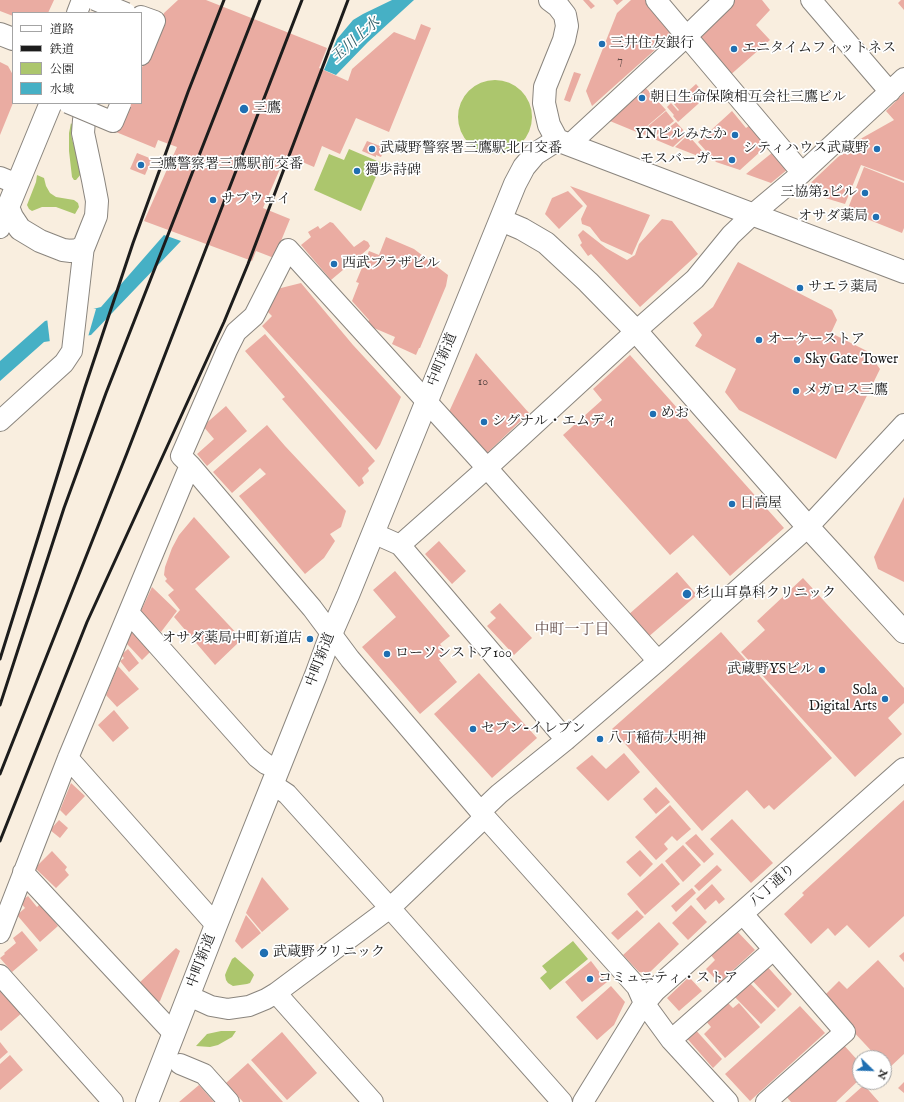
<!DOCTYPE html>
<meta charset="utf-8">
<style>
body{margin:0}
#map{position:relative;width:904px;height:1102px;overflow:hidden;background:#f9eedf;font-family:"IM FELL English","Noto Serif JP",serif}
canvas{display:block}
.legend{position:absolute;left:12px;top:12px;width:130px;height:92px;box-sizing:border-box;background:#fff;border:1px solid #a4a4a4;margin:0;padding:5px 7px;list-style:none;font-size:12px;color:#1c1c1c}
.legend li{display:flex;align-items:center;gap:8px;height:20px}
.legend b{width:20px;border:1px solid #a4a4a4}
.north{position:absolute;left:852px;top:1050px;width:40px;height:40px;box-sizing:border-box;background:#fff;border:1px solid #a4a4a4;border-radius:50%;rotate:113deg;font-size:11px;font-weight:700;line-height:16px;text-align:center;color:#1c1c1c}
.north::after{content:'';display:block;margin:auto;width:14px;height:18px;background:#1f6fb2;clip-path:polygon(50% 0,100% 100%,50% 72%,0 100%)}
</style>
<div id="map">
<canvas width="904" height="1102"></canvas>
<ul class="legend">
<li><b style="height:5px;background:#fff"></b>道路</li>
<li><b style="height:5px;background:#1c1c1c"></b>鉄道</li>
<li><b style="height:11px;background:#acc66d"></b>公園</li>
<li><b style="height:11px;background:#46b0c5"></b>水域</li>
</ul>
<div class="north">N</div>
</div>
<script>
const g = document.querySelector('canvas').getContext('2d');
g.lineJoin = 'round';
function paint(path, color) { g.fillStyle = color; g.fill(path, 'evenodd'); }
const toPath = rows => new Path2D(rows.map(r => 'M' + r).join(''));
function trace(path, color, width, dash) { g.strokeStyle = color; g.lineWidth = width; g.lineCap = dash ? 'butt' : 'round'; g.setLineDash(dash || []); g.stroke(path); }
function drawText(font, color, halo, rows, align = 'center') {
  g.font = font + ' "IM FELL English","Noto Serif JP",serif'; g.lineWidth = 3.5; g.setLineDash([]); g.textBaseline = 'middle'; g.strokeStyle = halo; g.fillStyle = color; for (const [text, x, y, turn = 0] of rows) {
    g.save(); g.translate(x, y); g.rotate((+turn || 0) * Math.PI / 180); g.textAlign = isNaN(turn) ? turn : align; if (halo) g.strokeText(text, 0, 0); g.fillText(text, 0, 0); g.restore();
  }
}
paint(toPath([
 '458 117a37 37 0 1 1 74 0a37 37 0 1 1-74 0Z',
 [71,123,73,126,71,132,72,139,78,159,81,174,76,180,74,180,72,177,69,151,69,133],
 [349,149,382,163,361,211,314,190,329,154,344,160],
 [37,175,44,178,46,186,50,193,56,197,74,200,78,203,79,207,75,214,56,207,42,207,32,211,29,209,27,205,36,182],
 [573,941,588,959,550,990,540,978,547,972,542,966],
 [235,957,252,972,254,975,250,983,247,984,233,986,228,983,226,980,225,975,227,970,232,959],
 [221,1031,236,1031,232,1037,218,1045,210,1047,196,1046,207,1034]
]), '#acc66d');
paint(toPath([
 [392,0,414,0,368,42,336,75,324,70,337,39,353,20,363,14],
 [164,235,181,241,91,335,44,342,0,381,0,361,45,321,101,307]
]), '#46b0c5');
paint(toPath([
 [90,308,96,309,88,337,50,343,47,318]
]), '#f9eedf');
paint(toPath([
 [0,0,54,0,48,13,13,13,13,16,0,11],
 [178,0,206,0,327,48,319,68,348,81,352,69,394,32,415,40,421,24,431,28,389,132,356,118,340,154,322,146,314,167,286,155,263,208,290,219,274,258,256,251,252,261,144,221,177,147,158,140,155,148,116,132,128,103,141,103,141,70,164,13],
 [583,0,589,0,595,6,591,9],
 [613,0,623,0,617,5],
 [631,0,647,0,675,32,592,106,586,91,617,13],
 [731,0,762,0,770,10,756,25,770,40,728,77,696,41],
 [901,0,904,0,904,10,898,3],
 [0,62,8,66,13,75,13,103,0,135],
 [574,72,581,74,570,102,564,100],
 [696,84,707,96,678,122,673,116,674,115,667,107,671,103,678,111,679,110,674,104],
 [643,85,666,110,639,133,605,119],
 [904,93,904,181,861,165,845,204,802,191,838,157,854,146,855,142,894,120,886,111],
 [666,111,674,121,653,138,640,133],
 [732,111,746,128,753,123,771,142,740,170,716,162,698,142],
 [676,122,687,134,673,147,654,139],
 [688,135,706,155,703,158,675,147],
 [367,141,380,146,379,148,384,150,381,157,376,155,376,157,362,151],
 [773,152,788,169,771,183,746,174],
 [137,153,152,159,145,175,130,169],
 [864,167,904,183,904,228,902,233,847,211],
 [570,186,650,215,632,255,601,241,590,227,582,224,581,219,587,206],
 [568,191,583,206,559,229,545,214,552,198],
 [662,219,672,221,698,254,640,307,591,254,588,256,580,245,582,243,578,235,583,230,606,248,627,260,635,255,639,244],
 [330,222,333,223,354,247,364,240,368,242,370,246,368,249,331,280,301,245,311,237,308,232,318,226,320,229],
 [386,237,414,249,448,275,446,286,420,348,419,348,416,355,392,344,395,337,367,325,369,320,352,301,359,283,356,282,369,251,379,255],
 [738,262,832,310,837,320,831,333,867,351,880,369,836,459,739,410,725,392,736,369,695,346,702,335,693,323,713,307],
 [301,283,353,345,401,397,380,445,376,450,262,326,272,316,266,310,277,289],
 [265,334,375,461,368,468,369,471,362,478,364,483,359,487,282,399,285,397,245,351],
 [476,353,529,413,484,456,448,414],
 [630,355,784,528,730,576,693,535,670,555,563,435,602,400,593,389],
 [226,406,247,431,207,466,197,454,214,439,203,426],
 [267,425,285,446,346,511,341,527,330,534,335,541,324,558,305,574,239,496,266,474,260,468,232,493,213,472],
 [904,497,904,582,878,569,874,557],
 [194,517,230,557,195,589,241,638,238,640,239,642,215,665,174,617,180,610,168,595,174,590,165,581,167,579,164,575,165,567,172,548,179,535],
 [439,541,466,571,452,584,425,554],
 [395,571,450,636,440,644,447,653,439,660,457,682,420,714,362,647,396,617,373,590],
 [677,572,697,595,647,638,628,615],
 [803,578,904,688,904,703,888,718,902,734,855,777,741,652,765,630,757,621],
 [152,587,177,611,161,632,140,613],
 [500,603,532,638,514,655,487,626,496,618,490,612],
 [136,632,151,651,142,660,127,644,131,633],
 [721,632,832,758,774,810,769,805,764,809,747,790,702,831,612,729],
 [128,649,139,663,129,672,120,661,124,658,121,655],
 [118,666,139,689,117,707,106,695],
 [479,673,537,738,492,778,434,714],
 [114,710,129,728,113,742,98,725],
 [624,753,640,772,608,801,576,768,592,755,606,769],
 [71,783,85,796,66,816,60,810],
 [656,787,670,802,656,814,643,799],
 [904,800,904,916,869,948,847,925,835,936,828,928,811,944,784,914,804,895,802,893],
 [670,805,691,829,677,841,672,836,664,844,668,849,656,860,635,837],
 [732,819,773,863,751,883,710,839],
 [59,820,68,828,60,838,50,830],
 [696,834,714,854,704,863,685,843],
 [683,845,701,865,683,882,665,861],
 [640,850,653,864,640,877,626,862],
 [52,851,67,867,65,870,69,875,56,888,35,868],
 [662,863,680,884,645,915,627,894],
 [717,865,722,870,699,891,694,886],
 [262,877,289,909,262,932,246,913],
 [712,884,725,899,719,904,716,900,705,910,696,899],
 [692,888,696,893,676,912,671,906],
 [28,896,37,907,40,904,58,926,40,942,17,915,25,908,20,902],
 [691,905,707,922,688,940,672,923],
 [637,910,644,917,618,940,611,933],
 [246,915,261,933,242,949,235,941],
 [659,922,679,944,649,973,639,972,623,955],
 [735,929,755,950,719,983,706,969,715,960,709,953],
 [22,931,38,950,12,972,0,958,5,954,4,953,16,943,13,938],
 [176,948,180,951,160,1001,155,1006,137,985],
 [904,952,904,962,899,956],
 [878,960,904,988,904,1054,888,1069,884,1064,884,1058,878,1058,822,998,839,981,847,989],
 [591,961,607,982,582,1002,565,982],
 [764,963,792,994,778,1008,749,977],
 [689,977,702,991,679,1011,667,998],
 [746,979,776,1010,761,1024,731,993],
 [611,986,625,1002,614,1025,597,1040,576,1017],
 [0,989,23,1012,1,1031,0,1030],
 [726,1001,733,1008,739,1003,760,1027,725,1058,704,1034,711,1027,705,1020],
 [800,1006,825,1033,750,1101,725,1074],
 [693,1027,722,1059,713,1068,684,1035],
 [282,1032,317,1073,287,1100,251,1060],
 [0,1042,8,1052,0,1059],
 [842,1043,860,1063,860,1079,836,1102,791,1102,785,1095],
 [10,1055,23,1070,0,1090,0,1064],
 [248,1063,283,1102,243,1102,226,1083],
 [904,1082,904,1093,898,1088],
 [199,1085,214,1102,179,1102],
 [864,1085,879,1102,845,1102]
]), '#eaaca2');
const street = toPath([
 [656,0,802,173],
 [811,0,890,92],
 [77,13,82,0],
 [141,16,155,21,141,55],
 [569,145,687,36,724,0],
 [0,177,17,184],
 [0,228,8,207],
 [0,421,64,363,72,351,84,246],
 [190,465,312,608,350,659,485,817,637,987,644,1003,671,1040,728,1102],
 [373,533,400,545,566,740],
 [400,545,487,468,636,331,695,279,731,235,752,215,802,173,904,78],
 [129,613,257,757,266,764,278,769],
 [68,758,216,925],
 [272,784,287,794,390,908,562,1102],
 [480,812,499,794,566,740,658,661,808,527,904,424],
 [23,872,174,1034],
 [742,913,845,1032,766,1102],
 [0,933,68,758,190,465,181,456,227,350,236,332,254,316,288,249,487,468,658,661],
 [0,975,113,1102],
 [276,993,373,1102],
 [189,996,211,1006,228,1009,249,1006,266,999,276,993,390,908,485,817],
 [671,1040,773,950],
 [180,1064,204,1074,229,1102],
 [583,1102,644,1003]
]);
const secondary = toPath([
 [550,0,558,6,565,15,567,26,564,40,545,87,544,103,549,125,557,140,904,272],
 [0,34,13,39],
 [50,105,8,207,12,217,20,229,40,241,63,250,71,251,78,250,84,246,96,216,97,201,93,180,83,133,84,120],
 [501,220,522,229,546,243,588,282,636,331,808,527,904,632],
 [644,1003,655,990,742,913,904,769],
 [147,1102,216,925,316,675,331,634,348,595,515,184,524,167,535,154,557,140]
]);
trace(street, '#8a857e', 22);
trace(secondary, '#8a857e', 24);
trace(street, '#fff', 20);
trace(secondary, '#fff', 22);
trace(toPath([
 [0,659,85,387,133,243,188,92,224,0],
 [0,705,64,508,106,393,260,0],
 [0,774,127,453,302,0],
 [0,841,87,622,224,322,248,264,348,0]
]), '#1c1c1c', 3);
const streetBridge = toPath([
 [95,0,126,13],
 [68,103,113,122,121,103]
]);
trace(streetBridge, '#8a857e', 22, []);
trace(streetBridge, '#fff', 20);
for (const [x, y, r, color] of [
 [602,44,4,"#1f6fb2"],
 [734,49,4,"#1f6fb2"],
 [642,98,4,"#1f6fb2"],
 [244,109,5,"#1f6fb2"],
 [735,135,4,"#1f6fb2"],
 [372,149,4,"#1f6fb2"],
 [877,149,4,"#1f6fb2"],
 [732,160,4,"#1f6fb2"],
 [141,165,4,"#1f6fb2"],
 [357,171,4,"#1f6fb2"],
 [865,193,4,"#1f6fb2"],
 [213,200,4,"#1f6fb2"],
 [876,217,4,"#1f6fb2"],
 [334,264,4,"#1f6fb2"],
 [800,288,4,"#1f6fb2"],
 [759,340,4,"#1f6fb2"],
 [797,360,4,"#1f6fb2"],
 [796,391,4,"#1f6fb2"],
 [653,414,4,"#1f6fb2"],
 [484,422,4,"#1f6fb2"],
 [732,504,4,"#1f6fb2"],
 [687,594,5,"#1f6fb2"],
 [310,639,4,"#1f6fb2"],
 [387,654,4,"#1f6fb2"],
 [822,670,4,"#1f6fb2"],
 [885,699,4,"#1f6fb2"],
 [473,729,4,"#1f6fb2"],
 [600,739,4,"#1f6fb2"],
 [264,953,5,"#1f6fb2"],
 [590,979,4,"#1f6fb2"]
]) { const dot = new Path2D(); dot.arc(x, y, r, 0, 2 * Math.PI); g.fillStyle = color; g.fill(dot); trace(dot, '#fff', 1.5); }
drawText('12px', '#50403e', null, [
 ["7",620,62],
 ["10",483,383]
]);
drawText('14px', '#1c1c1c', '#fff', [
 ["三井住友銀行",610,44],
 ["エニタイムフィットネス",742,49],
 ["朝日生命保険相互会社三鷹ビル",650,98],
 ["三鷹",253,109],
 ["YNビルみたか",727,135,"right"],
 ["武蔵野警察署三鷹駅北口交番",380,149],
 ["シティハウス武蔵野",869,149,"right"],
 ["モスバーガー",724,160,"right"],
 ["三鷹警察署三鷹駅前交番",149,165],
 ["獨歩詩碑",365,171],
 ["三協第2ビル",857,193,"right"],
 ["サブウェイ",221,200],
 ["オサダ薬局",868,217,"right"],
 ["西武プラザビル",342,264],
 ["サエラ薬局",808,288],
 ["オーケーストア",767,340],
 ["Sky Gate Tower",805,360],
 ["メガロス三鷹",804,391],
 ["めお",661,414],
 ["シグナル・エムディ",492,422],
 ["日高屋",740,504],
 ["杉山耳鼻科クリニック",696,594],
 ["オサダ薬局中町新道店",302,639,"right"],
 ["ローソンストア100",395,654],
 ["武蔵野YSビル",814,670,"right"],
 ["Sola",877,691,"right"],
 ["Digital Arts",877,707,"right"],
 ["セブン-イレブン",481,729],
 ["八丁稲荷大明神",608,739],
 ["武蔵野クリニック",273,953],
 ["コミュニティ・ストア",598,979]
], 'left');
drawText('14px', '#1c1c1c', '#fff', [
 ["中町新道",443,360,-68],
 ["中町新道",321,660,-69],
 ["八丁通り",773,886,-42],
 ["中町新道",202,961,-69]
]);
drawText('italic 15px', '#2f5f68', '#fff', [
 ["玉川上水",356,41,-42]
]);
drawText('15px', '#644e4b', '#fff', [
 ["中町一丁目",572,631]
]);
</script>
